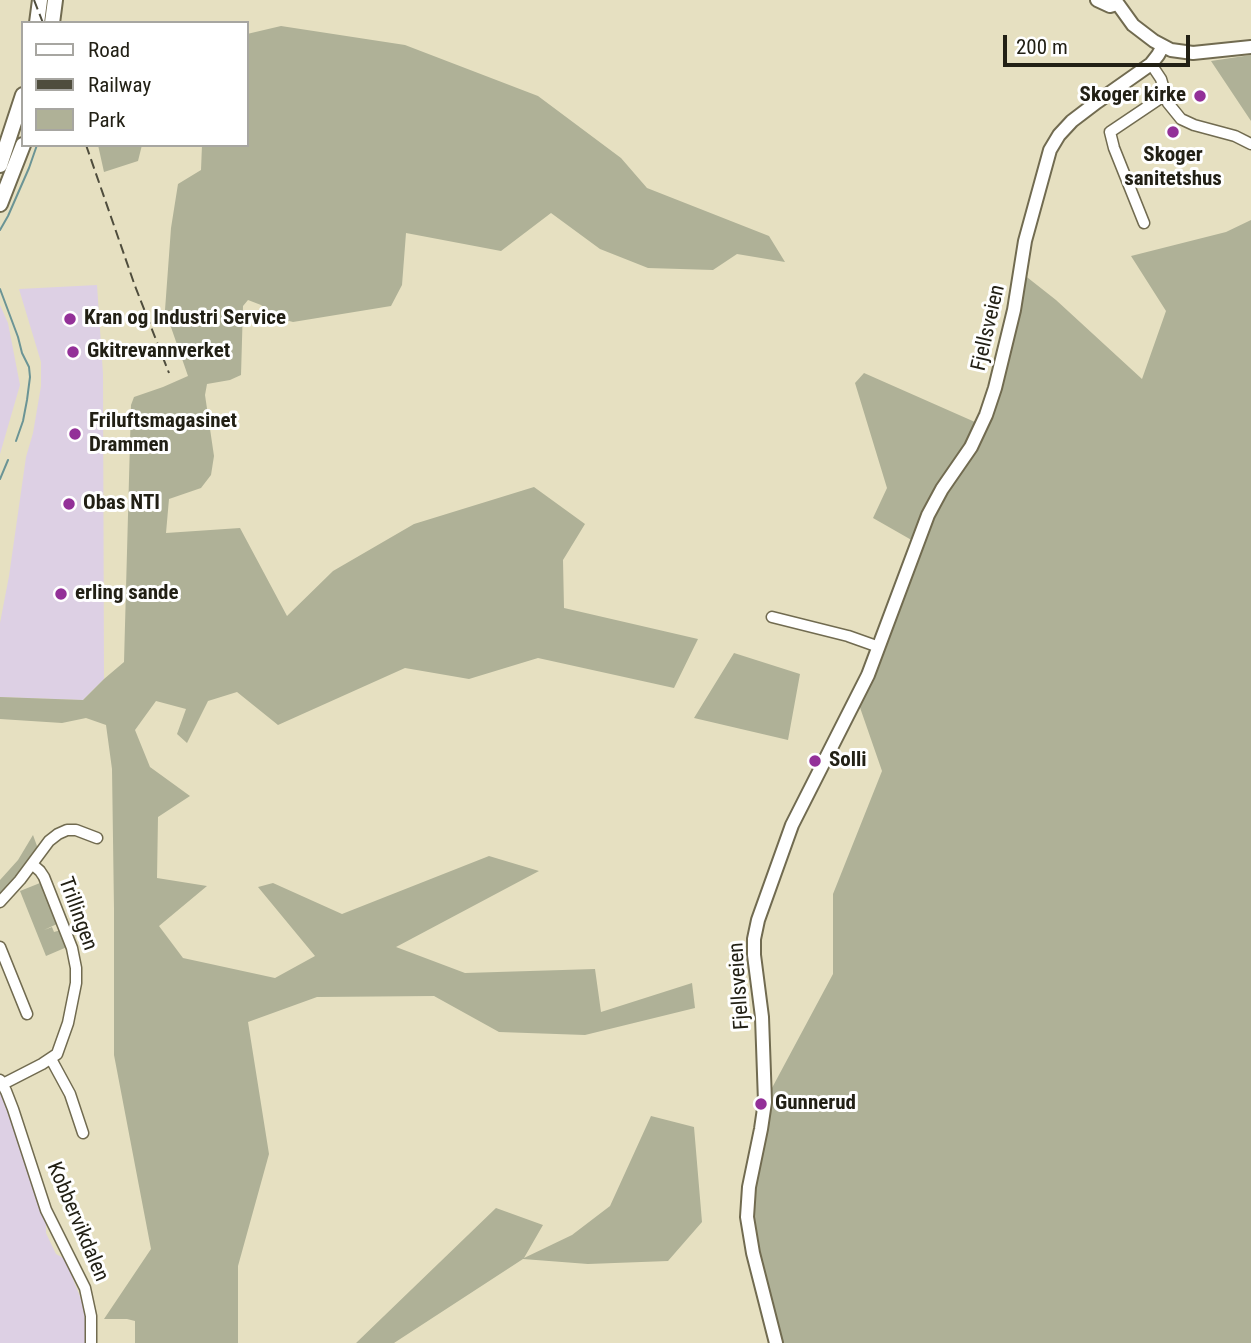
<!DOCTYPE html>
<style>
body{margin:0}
#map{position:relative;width:1251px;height:1343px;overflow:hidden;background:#e6e0c1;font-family:"Roboto Condensed",sans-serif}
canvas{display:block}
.legend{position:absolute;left:21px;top:21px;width:228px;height:126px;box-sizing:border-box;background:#fff;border:2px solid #a7a6a1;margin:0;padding:9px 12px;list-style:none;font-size:21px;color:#222015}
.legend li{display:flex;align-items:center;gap:14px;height:35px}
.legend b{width:35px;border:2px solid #a7a6a1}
.scale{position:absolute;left:1003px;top:35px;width:187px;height:32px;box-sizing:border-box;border:4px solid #222015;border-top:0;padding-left:9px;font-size:21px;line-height:24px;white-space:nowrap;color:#222015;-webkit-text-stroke:5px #fff;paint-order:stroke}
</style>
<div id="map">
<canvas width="1251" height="1343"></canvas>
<ul class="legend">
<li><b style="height:9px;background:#fff"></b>Road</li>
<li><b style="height:9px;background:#4f4d3d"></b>Railway</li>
<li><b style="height:19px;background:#afb197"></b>Park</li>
</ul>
<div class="scale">200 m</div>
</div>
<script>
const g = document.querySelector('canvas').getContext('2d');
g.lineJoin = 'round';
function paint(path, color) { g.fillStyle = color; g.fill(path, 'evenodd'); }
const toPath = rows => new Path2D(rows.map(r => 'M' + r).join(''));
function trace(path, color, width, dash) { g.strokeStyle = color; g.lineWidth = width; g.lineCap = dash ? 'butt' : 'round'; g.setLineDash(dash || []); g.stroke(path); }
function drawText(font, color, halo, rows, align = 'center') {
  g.font = font + ' "Roboto Condensed",sans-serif'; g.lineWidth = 6; g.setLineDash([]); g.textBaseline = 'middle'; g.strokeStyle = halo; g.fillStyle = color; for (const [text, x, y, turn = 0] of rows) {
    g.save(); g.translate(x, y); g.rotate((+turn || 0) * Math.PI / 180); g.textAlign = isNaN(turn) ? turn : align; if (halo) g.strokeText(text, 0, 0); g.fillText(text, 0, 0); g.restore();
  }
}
paint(toPath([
 [97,285,103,374,104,679,83,700,0,697,0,623,9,576,26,457,33,433,41,386,41,362,19,289],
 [0,305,8,323,20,385,0,454],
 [0,1089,46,1224,46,1233,56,1254,65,1259,85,1309,85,1343,0,1343]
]), '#ddd0e4');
paint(toPath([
 [281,26,405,45,538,96,621,158,647,188,769,236,785,262,737,254,713,270,648,268,600,249,551,213,501,251,406,233,402,285,391,306,293,322,274,317,261,305,248,300,243,306,241,375,230,380,207,384,205,395,214,456,211,475,201,488,169,499,166,533,240,528,287,616,333,571,414,524,534,487,585,524,563,560,564,608,698,639,674,688,538,658,469,679,405,668,278,725,237,692,208,701,187,743,177,734,186,709,156,701,135,730,150,767,190,796,158,817,157,878,207,886,159,926,183,958,275,978,315,956,258,887,273,883,342,914,489,856,539,871,396,947,465,973,595,969,601,1012,692,983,695,1008,585,1035,499,1032,434,996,317,997,248,1022,269,1154,238,1266,238,1343,135,1343,135,1321,127,1319,104,1319,151,1249,114,1055,114,909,112,769,106,725,86,718,62,723,0,719,0,697,83,700,104,679,124,662,131,405,134,397,163,387,188,376,165,310,171,228,178,184,201,170,202,145,247,145,247,34],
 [1251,55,1251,121,1211,61],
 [98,145,142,145,138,161,104,172],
 [1251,220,1251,1343,774,1343,748,1222,765,1101,833,974,833,894,882,771,856,696,915,542,873,518,887,488,855,383,864,373,984,426,1023,274,1056,300,1142,379,1166,311,1131,256,1226,232],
 [734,653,800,674,788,740,694,718],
 [33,835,37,846,37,850,0,897,0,880,18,860],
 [40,883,57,924,44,930,52,927,54,932,61,930,67,947,46,956,20,891],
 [651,1116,694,1127,702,1222,668,1261,588,1264,523,1259,394,1343,356,1343,496,1208,543,1225,524,1258,572,1235,610,1206]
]), '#afb197');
trace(toPath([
 [0,230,8,216,29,168,37,145],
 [0,289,18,337,22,353,29,367,30,377,27,400,23,421,16,441],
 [0,479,8,460]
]), '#6b9495', 2);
const minor = toPath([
 [1151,64,1161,79,1168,103,1181,119,1194,125,1235,136,1251,144],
 [1144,223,1114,148,1110,132,1165,95],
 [772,617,848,636,879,647],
 [0,902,20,880,49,841,58,834,67,830,76,830,97,838],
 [0,947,27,1014],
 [51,1059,70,1094,83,1133],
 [0,1080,6,1091,13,1109,46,1210,85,1288,91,1316,91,1343],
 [3,1084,42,1064,57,1054,68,1023,76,983,76,968,72,948,44,877,40,871,32,864]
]);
const major = toPath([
 [1097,0,1110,6,1117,4],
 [1115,0,1133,25,1154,41,1171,50,1193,53,1251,47],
 [776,1343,753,1253,747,1217,749,1187,761,1129,765,1102,762,1017,754,955,754,939,758,920,792,825,868,675,928,515,942,489,971,447,986,415,995,388,1014,310,1025,241,1050,150,1059,135,1072,121,1097,102,1151,64,1158,55,1163,46]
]);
const highway = toPath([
 [37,23,40,0],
 [52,23,55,0],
 [0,165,23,95],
 [0,204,23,145]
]);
trace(minor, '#716b50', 13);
trace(major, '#716b50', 16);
trace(highway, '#716b50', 18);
trace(minor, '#fff', 10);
trace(major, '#fff', 12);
trace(highway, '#fff', 14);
trace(toPath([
 [34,0,43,23],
 [86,145,135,286,169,373]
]), '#4f4d3d', 2, [10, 5]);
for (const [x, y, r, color] of [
 [1200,96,7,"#933098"],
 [1173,132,7,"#933098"],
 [70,319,7,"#933098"],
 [73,352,7,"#933098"],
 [75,434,7,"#933098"],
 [69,504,7,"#933098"],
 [61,594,7,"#933098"],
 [815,761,7,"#933098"],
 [761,1104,7,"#933098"]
]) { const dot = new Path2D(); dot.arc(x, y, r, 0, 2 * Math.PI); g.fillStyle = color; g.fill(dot); trace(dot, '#fff', 2.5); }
drawText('bold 21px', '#222015', '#fff', [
 ["Skoger kirke",1186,96,"right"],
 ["Skoger",1173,156,"center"],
 ["sanitetshus",1173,180,"center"],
 ["Kran og Industri Service",84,319],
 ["Gkitrevannverket",87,352],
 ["Friluftsmagasinet",89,422],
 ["Drammen",89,446],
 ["Obas NTI",83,504],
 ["erling sande",75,594],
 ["Solli",829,761],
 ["Gunnerud",775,1104]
], 'left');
drawText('21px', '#222015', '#fff', [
 ["Fjellsveien",989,328,-77],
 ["Trillingen",77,914,70],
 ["Fjellsveien",740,986,-94],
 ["Kobbervikdalen",77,1222,67]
]);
</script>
